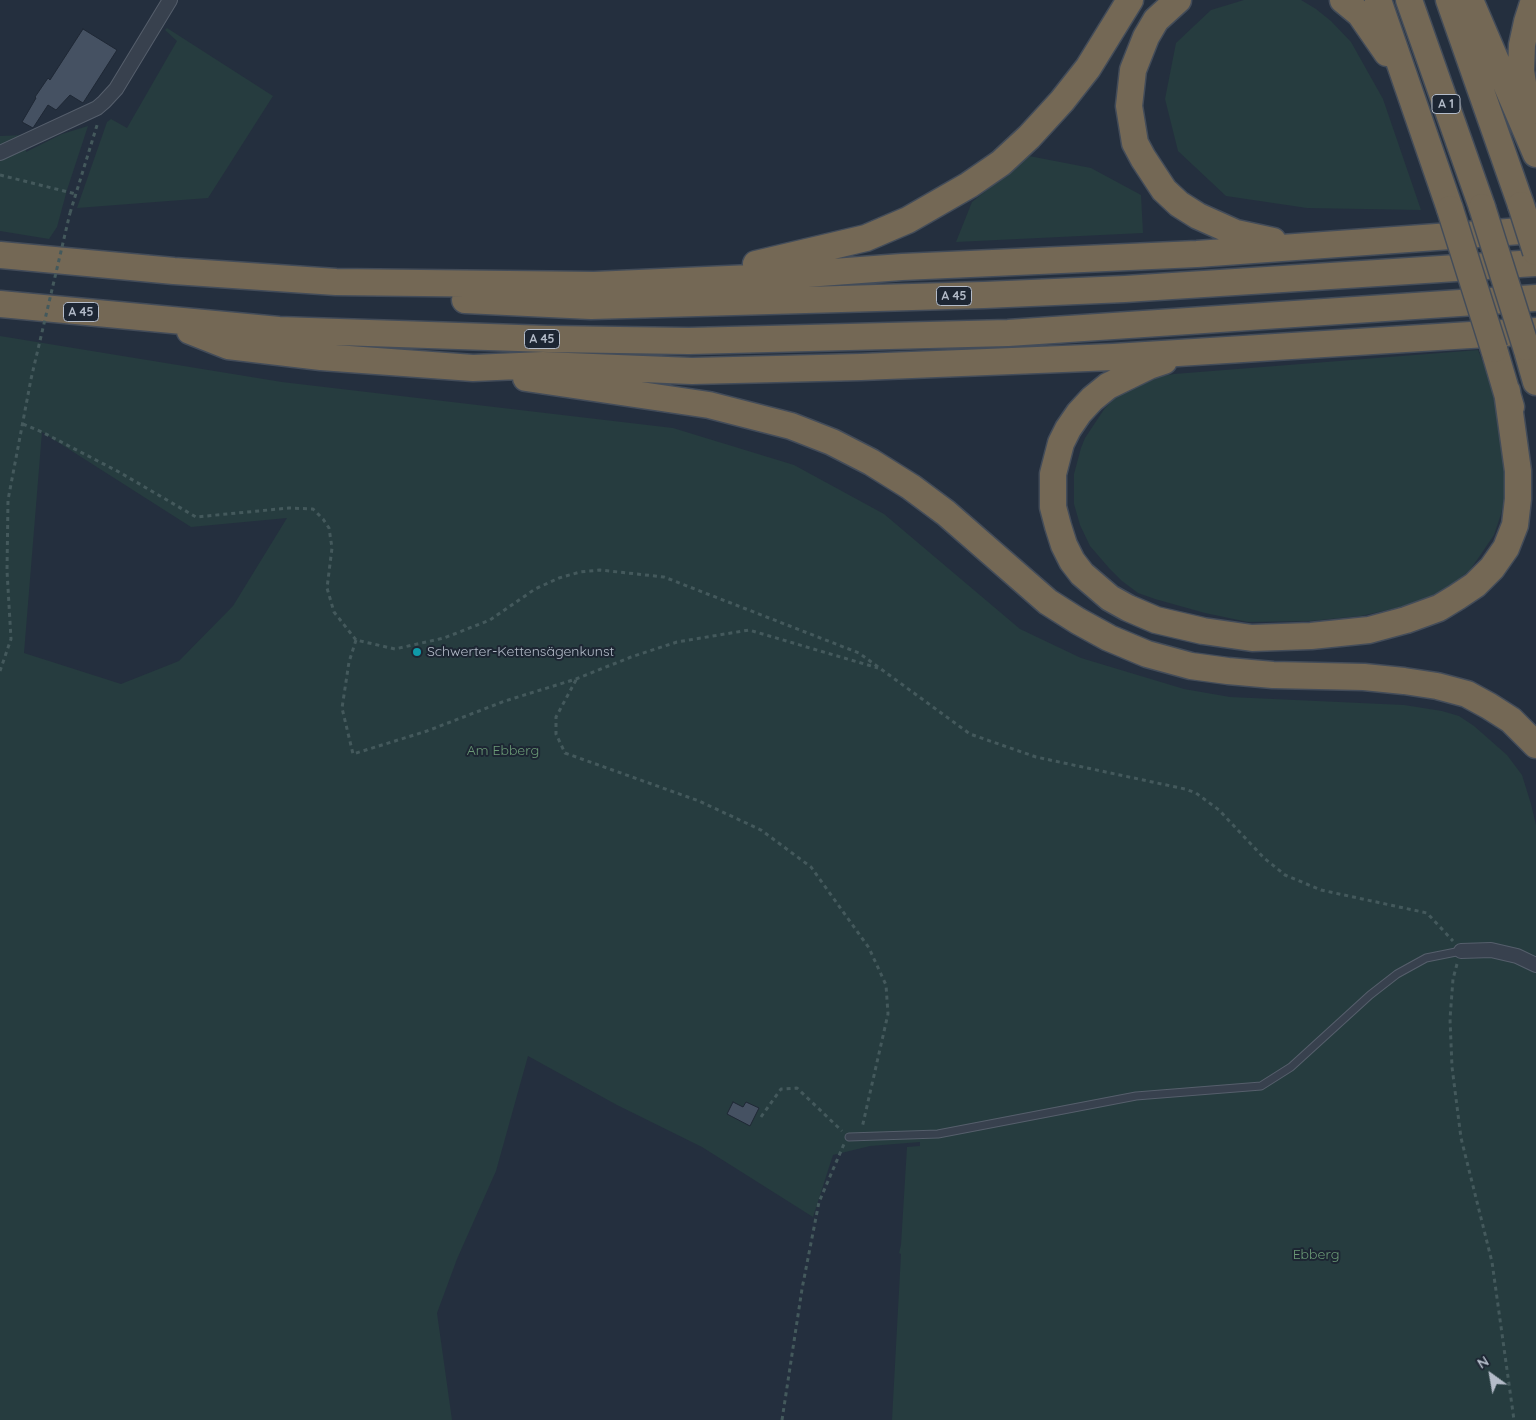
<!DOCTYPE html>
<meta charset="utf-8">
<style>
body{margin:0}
#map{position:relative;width:1536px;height:1420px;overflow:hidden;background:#242f3e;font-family:Quicksand,sans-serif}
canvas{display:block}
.north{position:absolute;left:1466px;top:1350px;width:50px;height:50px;-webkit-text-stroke:4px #1d2633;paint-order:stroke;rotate:328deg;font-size:14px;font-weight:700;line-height:20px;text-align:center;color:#b4bcc9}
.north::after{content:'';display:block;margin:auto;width:18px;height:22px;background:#b4bcc9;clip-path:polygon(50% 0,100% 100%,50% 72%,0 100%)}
</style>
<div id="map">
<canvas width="1536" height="1420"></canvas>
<div class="north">N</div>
</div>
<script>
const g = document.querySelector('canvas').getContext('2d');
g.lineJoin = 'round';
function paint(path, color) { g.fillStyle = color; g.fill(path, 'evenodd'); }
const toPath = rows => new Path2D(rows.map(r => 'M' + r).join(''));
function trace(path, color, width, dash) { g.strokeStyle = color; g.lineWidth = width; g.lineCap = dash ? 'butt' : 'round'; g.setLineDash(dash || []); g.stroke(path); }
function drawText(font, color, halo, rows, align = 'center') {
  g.font = font + ' Quicksand,sans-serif'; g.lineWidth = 4; g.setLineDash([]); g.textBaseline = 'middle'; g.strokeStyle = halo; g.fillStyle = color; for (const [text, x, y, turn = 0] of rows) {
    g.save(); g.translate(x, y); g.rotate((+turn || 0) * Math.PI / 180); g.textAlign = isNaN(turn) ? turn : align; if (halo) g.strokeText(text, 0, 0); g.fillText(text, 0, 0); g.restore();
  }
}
paint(toPath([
 [1244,0,1301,0,1316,9,1331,21,1351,42,1383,99,1421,210,1307,208,1226,196,1178,151,1165,99,1176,43,1211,10],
 [167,28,273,96,208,198,77,208,107,122,111,119,127,128,177,41,165,30],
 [88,126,67,190,57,227,49,239,0,231,0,136,26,135,26,152,62,134],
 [1029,156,1091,168,1141,195,1143,233,956,242,972,202],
 [0,336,282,382,673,428,794,465,884,514,1020,629,1081,658,1184,689,1230,697,1404,705,1442,711,1459,716,1474,726,1507,755,1522,775,1531,804,1536,825,1536,1420,892,1420,901,1254,899,1253,901,1245,907,1147,920,1146,920,1142,870,1146,833,1155,813,1217,702,1147,617,1105,528,1056,496,1171,457,1259,437,1313,452,1420,0,1420],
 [42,432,191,527,287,518,233,606,179,661,121,684,24,653],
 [1478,350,1490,380,1503,432,1507,463,1506,492,1501,514,1494,535,1479,557,1470,570,1449,587,1431,597,1401,607,1361,616,1310,621,1248,622,1205,613,1155,599,1138,593,1122,581,1109,568,1090,546,1080,525,1074,504,1074,474,1081,448,1085,438,1105,408,1115,398,1132,387,1163,376,1174,374]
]), '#263c3f');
const building = toPath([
 [83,29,117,50,83,103,70,95,56,110,48,105,33,128,22,122,36,98,35,97,48,78,50,80,83,29],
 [733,1102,743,1107,746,1102,759,1108,750,1126,727,1114,733,1102]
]);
paint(building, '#455162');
trace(building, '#1f2835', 1);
const service = toPath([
 [849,1137,938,1134,1136,1096,1261,1086,1291,1067,1370,995,1397,974,1426,958,1461,951]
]);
const minor = toPath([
 [0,153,97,108,104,102,116,89,170,0],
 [1461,951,1491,950,1517,956,1536,965]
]);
const motorway = toPath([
 [1178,0,1156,20,1146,37,1133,70,1129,106,1135,143,1143,158,1164,190,1179,204,1198,216,1236,233,1273,241],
 [1343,0,1360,14,1387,53],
 [1378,0,1450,209],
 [1409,0,1482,207],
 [1449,0,1521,205],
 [1470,0,1536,154],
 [1528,113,1521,71,1522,45,1527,22,1534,0],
 [0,255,174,271,336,282,594,285,751,278,902,267,1197,254,1536,230],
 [756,264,866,238,908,220,969,185,1001,163,1029,137,1062,101,1088,68,1130,0],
 [465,300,591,306,984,295,1125,289,1536,263],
 [0,304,279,330,548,339,689,341,1008,333,1536,298],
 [190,331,228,346,321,357,473,368,543,365,692,371,861,367,1113,357,1536,331],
 [1526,347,1536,382],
 [1494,349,1511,407],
 [1164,361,1149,366,1108,386,1092,399,1079,413,1068,429,1061,443,1053,474,1053,507,1058,526,1064,545,1072,561,1082,574,1110,598,1128,608,1156,620,1203,631,1252,638,1311,636,1369,630,1406,620,1439,608,1457,597,1475,585,1492,568,1506,548,1515,525,1518,499,1518,471,1507,391],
 [526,378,709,405,791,426,832,442,871,462,911,487,946,513,1048,602,1078,621,1109,638,1147,654,1191,666,1228,671,1273,675,1364,677,1404,681,1437,686,1467,694,1489,706,1511,720,1536,745]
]);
trace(service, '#565f6c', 9);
trace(minor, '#565f6c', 16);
trace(motorway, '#434c59', 29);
trace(toPath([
 [0,175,76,194],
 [70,213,98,122],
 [23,424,42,432,119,472,196,517,289,508,313,509,323,519,329,528,332,548,327,588,334,612,356,640,395,649,444,638,490,620,535,589,559,578,580,572,600,570,664,577,859,653,970,734,1036,757,1185,789,1196,793,1219,810,1264,858,1285,875,1321,890,1427,913,1453,941],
 [356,640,349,662,342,708,353,754,427,731,505,701,576,679,631,657,677,642,749,630,878,668],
 [0,671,11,639,7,571,8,500,31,379],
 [576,680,556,717,556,734,565,753,699,801,761,830,811,867,869,948,886,985,888,1014,862,1128],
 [1457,964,1453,979,1450,1019,1452,1067,1461,1138,1492,1262,1514,1420],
 [761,1117,781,1089,797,1088,842,1131],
 [782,1420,802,1289,819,1202,844,1144]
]), '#44595c', 3, [4, 4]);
trace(service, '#38414e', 7);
trace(minor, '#38414e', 14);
trace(motorway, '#746855', 26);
const motorwayBridge = toPath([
 [1521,205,1536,252],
 [1482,207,1526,347],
 [1450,209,1494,349]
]);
trace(motorwayBridge, '#434c59', 29, []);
trace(toPath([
 [31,379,70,213]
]), '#44595c', 3, [4, 4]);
trace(motorwayBridge, '#746855', 26);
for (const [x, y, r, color] of [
 [417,652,5,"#0f9aa8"]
]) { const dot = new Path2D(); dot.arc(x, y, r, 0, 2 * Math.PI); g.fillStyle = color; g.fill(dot); trace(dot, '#1d2633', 2); }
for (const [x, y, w] of [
 [1446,104,28],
 [954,296,35],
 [81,312,35],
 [542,339,35]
]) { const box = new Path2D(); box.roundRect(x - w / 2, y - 9.5, w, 19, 4); g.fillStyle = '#1d2633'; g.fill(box); trace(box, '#b4bcc9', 1); }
drawText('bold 12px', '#b4bcc9', null, [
 ["A 1",1446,104],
 ["A 45",954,296],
 ["A 45",81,312],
 ["A 45",542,339]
]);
drawText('14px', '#b4bcc9', '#1d2633', [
 ["Schwerter-Kettensägenkunst",427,652]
], 'left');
drawText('14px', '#6b9a76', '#1d2633', [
 ["Am Ebberg",503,751],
 ["Ebberg",1316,1255]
]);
</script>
